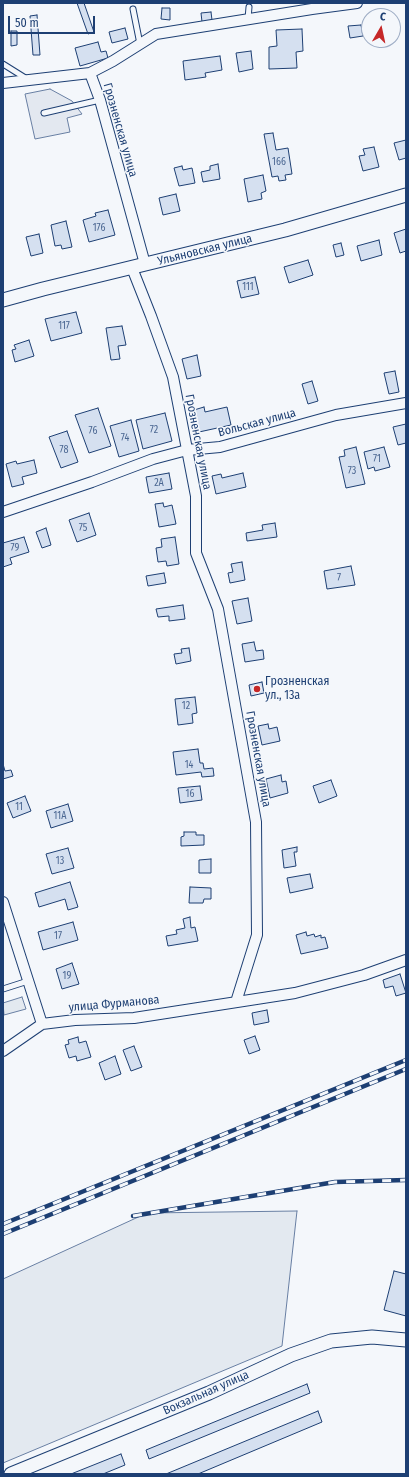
<!DOCTYPE html>
<meta charset="utf-8">
<style>
body{margin:0}
#map{position:relative;width:409px;height:1477px;overflow:hidden;background:#f4f7fb;font-family:"Fira Sans Condensed",sans-serif}
canvas{display:block}
.frame{position:absolute;inset:0;border:4px solid #1d3f73;pointer-events:none}
.north{position:absolute;left:361px;top:8px;width:40px;height:40px;box-sizing:border-box;background:#f4f7fb;border:1px solid #9eadc5;border-radius:50%;rotate:9deg;font-size:11px;font-weight:700;line-height:16px;text-align:center;color:#1d3f73}
.north::after{content:'';display:block;margin:auto;width:14px;height:18px;background:#c62828;clip-path:polygon(50% 0,100% 100%,50% 72%,0 100%)}
.scale{position:absolute;left:8px;top:16px;width:87px;height:18px;box-sizing:border-box;border:2px solid #1d3f73;border-top:0;padding-left:5px;font-size:12px;line-height:14px;white-space:nowrap;color:#1d3f73;-webkit-text-stroke:3px #f4f7fb;paint-order:stroke}
</style>
<div id="map">
<canvas width="409" height="1477"></canvas>
<div class="frame"></div>
<div class="north">С</div>
<div class="scale">50 m</div>
</div>
<script>
const g = document.querySelector('canvas').getContext('2d');
g.lineJoin = 'round';
function paint(path, color) { g.fillStyle = color; g.fill(path, 'evenodd'); }
const toPath = rows => new Path2D(rows.map(r => 'M' + r).join(''));
function trace(path, color, width, dash) { g.strokeStyle = color; g.lineWidth = width; g.lineCap = dash ? 'butt' : 'round'; g.setLineDash(dash || []); g.stroke(path); }
function drawText(font, color, halo, rows, align = 'center') {
  g.font = font + ' "Fira Sans Condensed",sans-serif'; g.lineWidth = 3; g.setLineDash([]); g.textBaseline = 'middle'; g.strokeStyle = halo; g.fillStyle = color; for (const [text, x, y, turn = 0] of rows) {
    g.save(); g.translate(x, y); g.rotate((+turn || 0) * Math.PI / 180); g.textAlign = isNaN(turn) ? turn : align; if (halo) g.strokeText(text, 0, 0); g.fillText(text, 0, 0); g.restore();
  }
}
const green = toPath([
 [22,997,26,1009,4,1015,3,1003,22,997],
 [297,1211,282,1346,3,1463,3,1279,147,1213,297,1211]
]);
paint(green, '#e3e9f0');
trace(green, '#687fa3', 1);
const parking = toPath([
 [50,89,72,101,82,114,67,118,70,132,35,139,25,94,50,89]
]);
paint(parking, '#e3e8f0');
trace(parking, '#687fa3', 1);
const building = toPath([
 [77,3,84,3,94,32,88,34,77,3],
 [162,8,170,8,170,20,161,19,162,8],
 [211,12,212,20,202,22,201,13,211,12],
 [37,15,40,55,33,55,30,16,37,15],
 [361,25,363,36,350,38,348,26,361,25],
 [125,28,128,39,112,43,109,32,125,28],
 [302,29,303,51,296,52,297,68,269,69,269,47,277,46,276,30,302,29],
 [11,31,17,31,17,45,11,46,11,31],
 [98,42,101,52,106,51,108,58,80,66,75,48,98,42],
 [251,51,253,69,239,72,236,53,251,51],
 [220,56,222,70,205,73,206,77,185,80,183,61,220,56],
 [273,133,276,150,288,148,292,174,285,175,286,180,279,181,278,176,272,177,264,134,273,133],
 [406,140,406,158,399,160,394,143,406,140],
 [374,147,379,167,363,171,359,156,365,155,363,149,374,147],
 [218,164,220,179,203,182,201,172,210,170,210,166,218,164],
 [182,166,183,170,192,168,195,183,179,186,174,168,182,166],
 [263,175,266,191,261,193,262,199,248,202,244,179,263,175],
 [176,194,180,211,163,215,159,198,176,194],
 [108,210,115,235,89,242,83,220,96,216,95,213,108,210],
 [66,221,72,247,62,249,61,245,55,246,51,225,66,221],
 [406,229,406,251,400,253,394,233,406,229],
 [39,234,43,253,31,256,26,237,39,234],
 [379,240,382,255,361,261,357,246,379,240],
 [341,243,344,255,336,257,333,245,341,243],
 [308,260,313,275,289,283,284,267,308,260],
 [255,277,259,294,241,298,237,281,255,277],
 [76,312,82,333,51,341,45,319,76,312],
 [122,326,126,345,118,346,120,359,111,360,106,328,122,326],
 [29,340,34,356,15,362,12,350,16,349,14,345,29,340],
 [197,355,201,376,187,379,182,359,197,355],
 [395,371,399,392,389,394,384,373,395,371],
 [312,381,318,401,308,404,302,384,312,381],
 [204,407,205,412,227,407,231,425,199,432,194,410,204,407],
 [98,408,111,446,89,453,75,415,98,408],
 [165,413,172,441,143,449,136,420,165,413],
 [131,420,139,451,119,457,110,426,131,420],
 [406,424,406,443,398,445,393,427,406,424],
 [67,431,78,462,61,468,49,437,67,431],
 [356,447,365,484,346,488,339,457,345,456,344,450,356,447],
 [384,447,390,467,375,471,374,467,368,469,364,452,384,447],
 [34,460,37,473,22,477,24,484,12,487,6,464,16,461,17,464,34,460],
 [169,473,172,489,149,493,146,477,169,473],
 [243,473,246,487,216,494,212,476,221,474,222,478,243,473],
 [163,503,164,507,172,505,176,524,159,527,155,504,163,503],
 [89,513,96,535,77,542,69,520,89,513],
 [275,523,277,537,247,541,246,533,263,530,262,525,275,523],
 [46,528,51,545,42,548,36,532,46,528],
 [24,537,29,552,10,558,12,564,3,567,3,543,24,537],
 [175,537,179,564,167,566,166,561,158,562,156,548,162,547,161,539,175,537],
 [242,562,245,580,230,583,228,573,233,572,231,564,242,562],
 [351,566,355,585,327,589,324,571,351,566],
 [164,573,166,583,148,586,146,576,164,573],
 [248,598,252,621,237,624,232,601,248,598],
 [183,605,185,619,169,621,169,616,158,617,156,609,183,605],
 [254,642,256,651,263,650,264,659,245,662,242,644,254,642],
 [189,648,191,661,176,664,174,654,182,653,181,649,189,648],
 [262,682,264,693,251,696,249,685,262,682],
 [195,697,197,713,192,714,193,723,178,725,175,699,195,697],
 [268,724,269,729,277,727,280,741,262,745,258,726,268,724],
 [198,749,200,763,203,763,204,769,213,768,214,776,202,777,201,772,176,775,173,752,198,749],
 [3,764,5,771,11,770,13,776,3,779,3,764],
 [281,775,282,782,286,781,288,793,270,798,266,779,281,775],
 [331,780,337,796,319,803,313,786,331,780],
 [200,786,202,800,180,803,178,788,200,786],
 [25,796,31,811,13,818,7,803,25,796],
 [68,804,73,821,51,828,46,811,68,804],
 [184,832,196,832,196,835,204,835,204,845,181,846,181,837,184,836,184,832],
 [297,847,297,852,294,852,296,866,284,868,282,850,297,847],
 [68,848,74,868,52,874,46,854,68,848],
 [211,859,211,873,199,873,199,860,211,859],
 [310,874,313,888,290,893,287,878,310,874],
 [70,882,78,907,68,910,65,899,39,907,35,893,70,882],
 [190,887,211,888,211,899,204,899,203,903,189,903,190,887],
 [190,917,191,928,195,927,198,941,168,946,166,936,177,934,176,930,185,928,183,919,190,917],
 [73,922,78,940,43,950,38,932,73,922],
 [306,932,307,936,314,934,315,937,321,935,321,938,325,937,328,948,301,954,296,935,306,932],
 [72,963,79,984,62,989,56,969,72,963],
 [400,974,406,993,396,996,393,986,385,988,383,980,400,974],
 [267,1010,269,1022,254,1025,252,1013,267,1010],
 [255,1036,260,1050,249,1054,244,1040,255,1036],
 [78,1037,79,1043,86,1041,91,1057,77,1061,76,1056,69,1058,65,1045,69,1044,68,1040,78,1037],
 [134,1046,142,1067,131,1071,123,1050,134,1046],
 [115,1056,121,1074,105,1080,99,1063,115,1056],
 [394,1271,406,1274,406,1316,384,1310,394,1271],
 [307,1384,310,1393,149,1459,146,1450,307,1384],
 [318,1411,322,1422,198,1474,166,1474,318,1411],
 [121,1454,125,1465,103,1474,71,1474,121,1454]
]);
paint(building, '#d5e0f0');
trace(building, '#1d3f73', 1);
const service = toPath([
 [133,9,140,44],
 [248,19,249,7],
 [3,64,27,79],
 [44,113,100,100],
 [3,989,28,981]
]);
const minor = toPath([
 [90,73,100,100,145,264],
 [3,83,90,73,113,61,156,34,312,9,357,3],
 [132,268,151,316,173,377,196,496,196,553,218,609,256,822,257,935,236,1002],
 [3,512,92,482,153,459,187,450,220,447,336,415,406,403],
 [3,902,42,1024],
 [3,1051,42,1024,75,1020,134,1018,295,993,364,975,406,960]
]);
const tertiary = toPath([
 [3,300,43,289,285,230,406,195],
 [11,1474,209,1393,291,1355,331,1341,372,1337,406,1340]
]);
trace(service, '#1d3f73', 7);
trace(minor, '#1d3f73', 12);
trace(tertiary, '#1d3f73', 15);
trace(service, '#f4f7fb', 5);
trace(minor, '#f4f7fb', 10);
trace(tertiary, '#f4f7fb', 13);
const rail = toPath([
 [133,1216,335,1182,406,1180],
 [3,1224,406,1060],
 [3,1234,406,1069]
]);
trace(rail, '#1d3f73', 4.5);
trace(rail, '#f4f7fb', 3, [9]);
for (const [x, y, r, color] of [
 [257,689,4,"#c62828"]
]) { const dot = new Path2D(); dot.arc(x, y, r, 0, 2 * Math.PI); g.fillStyle = color; g.fill(dot); trace(dot, '#f4f7fb', 1.5); }
drawText('10px', '#4b6792', null, [
 ["166",279,162],
 ["176",99,228],
 ["111",248,287],
 ["117",64,326],
 ["72",154,430],
 ["76",93,431],
 ["74",125,438],
 ["78",64,450],
 ["71",377,459],
 ["73",352,471],
 ["2А",159,483],
 ["75",83,528],
 ["79",15,548],
 ["7",339,578],
 ["12",186,706],
 ["14",189,765],
 ["16",190,794],
 ["11",19,807],
 ["11А",60,816],
 ["13",60,861],
 ["17",58,936],
 ["19",67,976]
]);
drawText('12px', '#1d3f73', '#f4f7fb', [
 ["Грозненская улица",120,130,74],
 ["Ульяновская улица",205,250,-14],
 ["Вольская улица",257,423,-15],
 ["Грозненская улица",198,442,79],
 ["Грозненская улица",258,759,80],
 ["улица Фурманова",114,1004,-5],
 ["Вокзальная улица",206,1393,-24]
]);
drawText('12px', '#1d3f73', '#f4f7fb', [
 ["Грозненская",265,682],
 ["ул., 13а",265,696]
], 'left');
</script>
